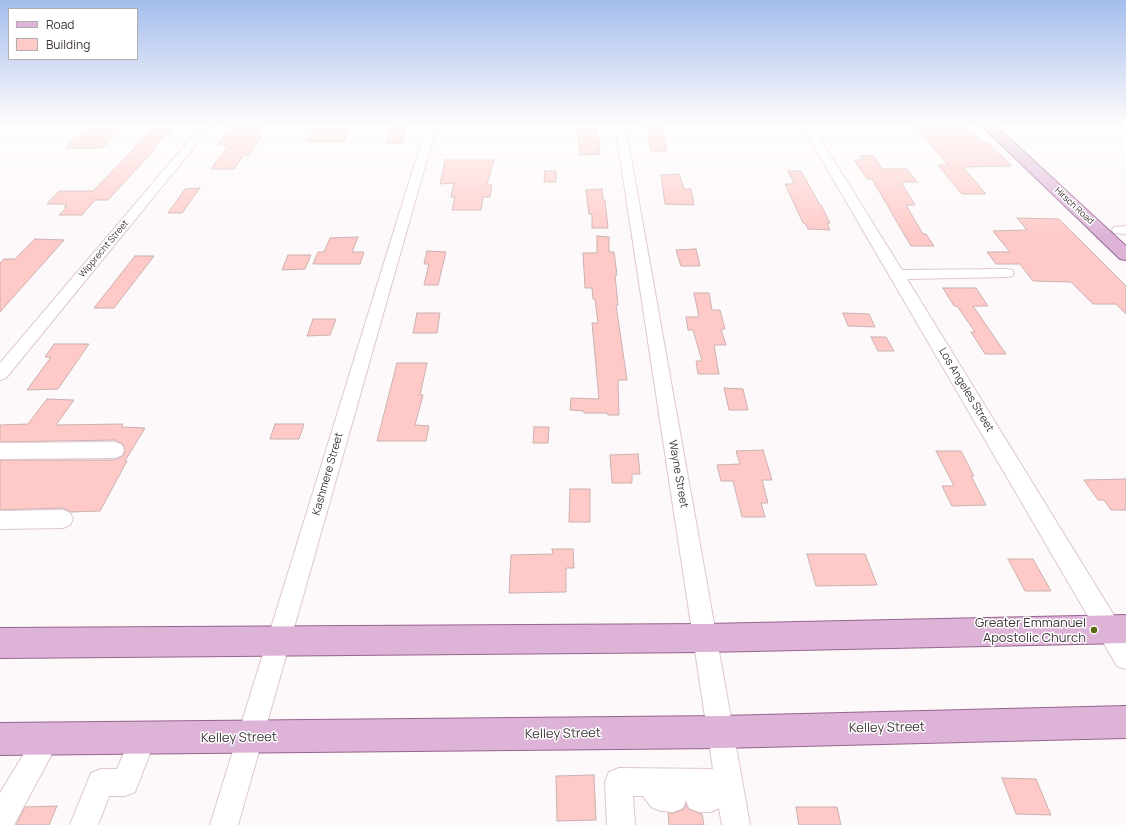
<!DOCTYPE html>
<style>
body{margin:0}
#map{position:relative;width:1126px;height:825px;overflow:hidden;background:#fdf8f9;font-family:Manrope,sans-serif}
canvas{display:block}
.legend{position:absolute;left:8px;top:8px;width:130px;height:52px;box-sizing:border-box;background:#fff;border:1px solid #b1aeaf;margin:0;padding:5px 7px;list-style:none;font-size:12px;color:#3d3437}
.legend li{display:flex;align-items:center;gap:8px;height:20px}
.legend b{width:20px;border:1px solid #b1aeaf}
</style>
<div id="map">
<canvas width="1126" height="825"></canvas>
<ul class="legend">
<li><b style="height:5px;background:#ddb3d7"></b>Road</li>
<li><b style="height:11px;background:#ffc9c7"></b>Building</li>
</ul>
</div>
<script>
const g = document.querySelector('canvas').getContext('2d');
g.lineJoin = 'round';
function paint(path, color) { g.fillStyle = color; g.fill(path, 'evenodd'); }
const toPath = rows => new Path2D(rows.map(r => 'M' + r).join(''));
function trace(path, color, width, dash) { g.strokeStyle = color; g.lineWidth = width; g.lineCap = dash ? 'butt' : 'round'; g.setLineDash(dash || []); g.stroke(path); }
function drawText(font, color, halo, rows, align = 'center') {
  g.font = font + ' Manrope,sans-serif'; g.lineWidth = 3; g.setLineDash([]); g.textBaseline = 'middle'; g.strokeStyle = halo; g.fillStyle = color; for (const [text, x, y, turn = 0] of rows) {
    g.save(); g.translate(x, y); g.rotate((+turn || 0) * Math.PI / 180); g.textAlign = isNaN(turn) ? turn : align; if (halo) g.strokeText(text, 0, 0); g.fillText(text, 0, 0); g.restore();
  }
}
const building = toPath([
 [647,124,662,124,667,151,651,151,647,124],
 [913,124,964,124,983,143,988,143,1012,166,963,167,986,194,962,194,938,165,948,165,913,124],
 [392,125,407,125,402,143,386,143,392,125],
 [230,127,262,127,256,136,261,136,249,155,244,155,234,169,211,169,228,146,217,145,230,127],
 [173,128,153,148,156,148,108,200,95,200,82,215,59,215,67,207,64,207,67,204,47,204,59,191,93,191,128,155,151,129,173,128],
 [85,129,122,129,102,148,65,148,85,129],
 [314,129,350,129,344,142,307,142,314,129],
 [577,129,597,129,600,154,580,155,577,129],
 [860,156,874,156,882,169,907,169,917,182,901,182,915,205,906,205,923,234,926,234,934,246,911,246,872,179,867,179,854,160,863,160,860,156],
 [445,160,494,160,487,185,492,185,490,197,483,197,481,210,452,210,455,197,451,197,454,183,440,184,445,160],
 [545,171,556,171,556,182,544,182,545,171],
 [788,171,801,171,820,205,821,205,830,223,827,223,830,230,808,229,805,223,803,223,785,184,794,184,788,171],
 [679,174,684,189,691,189,694,205,665,204,661,175,679,174],
 [200,188,182,213,168,213,185,189,200,188],
 [602,189,603,200,605,200,608,228,592,228,592,214,589,214,586,190,602,189],
 [1017,218,1059,219,1126,286,1126,314,1116,304,1093,304,1071,282,1033,281,1020,264,996,264,987,252,1010,252,993,231,1027,230,1017,218],
 [597,236,609,237,609,252,614,252,617,275,615,275,618,305,616,305,627,380,618,380,619,415,608,415,607,413,584,413,584,411,570,410,571,398,599,399,592,323,598,323,595,299,593,299,592,288,585,288,583,253,597,253,597,236],
 [358,237,352,252,364,252,360,264,313,264,318,252,324,252,330,238,358,237],
 [35,239,64,240,0,312,0,263,4,259,15,259,35,239],
 [696,249,700,266,681,266,676,250,696,249],
 [427,251,446,252,438,285,424,285,429,264,424,264,427,251],
 [288,255,311,255,305,269,282,270,288,255],
 [135,256,154,256,114,308,94,308,135,256],
 [943,288,976,288,988,306,973,306,1006,354,985,354,971,332,975,332,957,306,954,306,943,288],
 [694,293,709,293,712,310,720,310,725,329,721,329,726,345,714,345,719,374,698,374,696,361,702,361,693,330,688,330,686,317,699,317,694,293],
 [417,313,440,313,437,333,413,333,417,313],
 [843,313,869,314,875,327,848,326,843,313],
 [313,319,336,319,330,335,307,336,313,319],
 [871,337,886,337,894,351,878,351,871,337],
 [54,344,89,344,58,389,27,390,51,357,45,357,54,344],
 [397,363,427,363,420,395,423,395,415,425,429,426,426,441,377,441,397,363],
 [724,388,743,389,748,410,729,410,724,388],
 [47,399,74,400,56,425,123,424,121,427,145,428,125,461,127,461,100,511,71,512,63,508,0,510,0,460,115,460,123,456,125,451,123,444,115,440,0,442,0,425,28,424,47,399],
 [275,424,304,424,299,439,270,439,275,424],
 [534,427,549,427,548,443,533,443,534,427],
 [763,450,772,480,762,480,768,503,761,503,765,517,742,517,733,481,721,481,717,465,740,464,736,451,763,450],
 [936,451,961,451,974,476,971,476,986,505,952,506,942,486,954,486,936,451],
 [638,454,640,474,632,474,632,483,612,483,610,455,638,454],
 [1126,479,1126,510,1111,510,1104,500,1098,500,1084,480,1126,479],
 [570,489,590,489,590,522,569,522,570,489],
 [552,549,573,549,574,568,566,568,566,592,509,593,511,555,553,554,552,549],
 [807,554,865,554,877,585,816,586,807,554],
 [1008,559,1033,559,1051,591,1025,591,1008,559],
 [594,775,596,820,557,821,556,776,594,775],
 [1002,778,1036,779,1051,815,1016,814,1002,778],
 [686,804,688,809,702,814,704,825,669,825,668,813,674,813,684,809,686,804],
 [57,806,49,825,16,825,25,807,57,806],
 [796,807,837,807,841,825,799,825,796,807]
]);
paint(building, '#ffc9c7');
trace(building, '#c9b1b0', 1);
const minor = toPath([
 [203,124,213,124,6,378,0,380,0,363,203,124],
 [427,124,437,124,238,825,210,825,427,124],
 [615,124,625,124,750,825,722,825,719,808,711,812,699,812,689,808,686,800,683,808,673,812,661,811,651,807,643,796,633,796,635,825,607,825,605,782,609,772,619,768,713,769,615,124],
 [801,124,811,124,902,270,1007,269,1012,270,1014,273,1012,276,1007,277,907,279,1126,635,1126,669,1117,666,801,124],
 [1126,226,1126,234,1114,233,1112,230,1114,227,1126,226],
 [115,442,122,445,124,450,122,455,115,458,0,459,0,443,115,442],
 [63,510,70,513,73,519,70,525,63,528,0,529,0,511,63,510],
 [143,725,152,729,156,738,135,792,125,796,109,796,98,825,70,825,91,773,101,769,117,769,134,729,143,725],
 [46,726,55,730,59,739,55,748,14,825,0,825,0,793,19,762,37,730,46,726]
]);
const major = toPath([
 [980,124,994,124,1126,246,1126,260,1120,259,980,124],
 [1126,615,1126,643,706,652,0,658,0,628,706,624,1126,615],
 [1126,706,1126,738,721,748,0,755,0,723,721,716,1126,706]
]);
trace(minor, '#dfc7cf', 2);
trace(major, '#97658d', 2);
paint(minor, '#fff');
paint(major, '#ddb3d7');
const sky = g.createLinearGradient(0, 0, 0, 239);
sky.addColorStop(0, '#a5bded');
sky.addColorStop(0.52, '#fefcfc');
sky.addColorStop(1, '#fefcfc00');
g.fillStyle = sky;
g.fillRect(0, 0, 1126, 239);
for (const [x, y, r, color] of [
 [1094,630,4,"#596913"]
]) { const dot = new Path2D(); dot.arc(x, y, r, 0, 2 * Math.PI); g.fillStyle = color; g.fill(dot); trace(dot, '#fff', 1.5); }
drawText('9px', '#3d3437', '#fff', [
 ["Hirsch Road",1074,206,43],
 ["Wipprecht Street",104,249,-50]
]);
drawText('11px', '#3d3437', '#fff', [
 ["Los Angeles Street",966,390,59],
 ["Kashmere Street",328,474,-74],
 ["Wayne Street",678,474,80]
]);
drawText('13px', '#3d3437', '#fff', [
 ["Greater Emmanuel",1086,623],
 ["Apostolic Church",1086,638]
], 'right');
drawText('13px', '#3d3437', '#fff', [
 ["Kelley Street",887,728,-1],
 ["Kelley Street",563,734,-1],
 ["Kelley Street",239,738,-1]
]);
</script>
